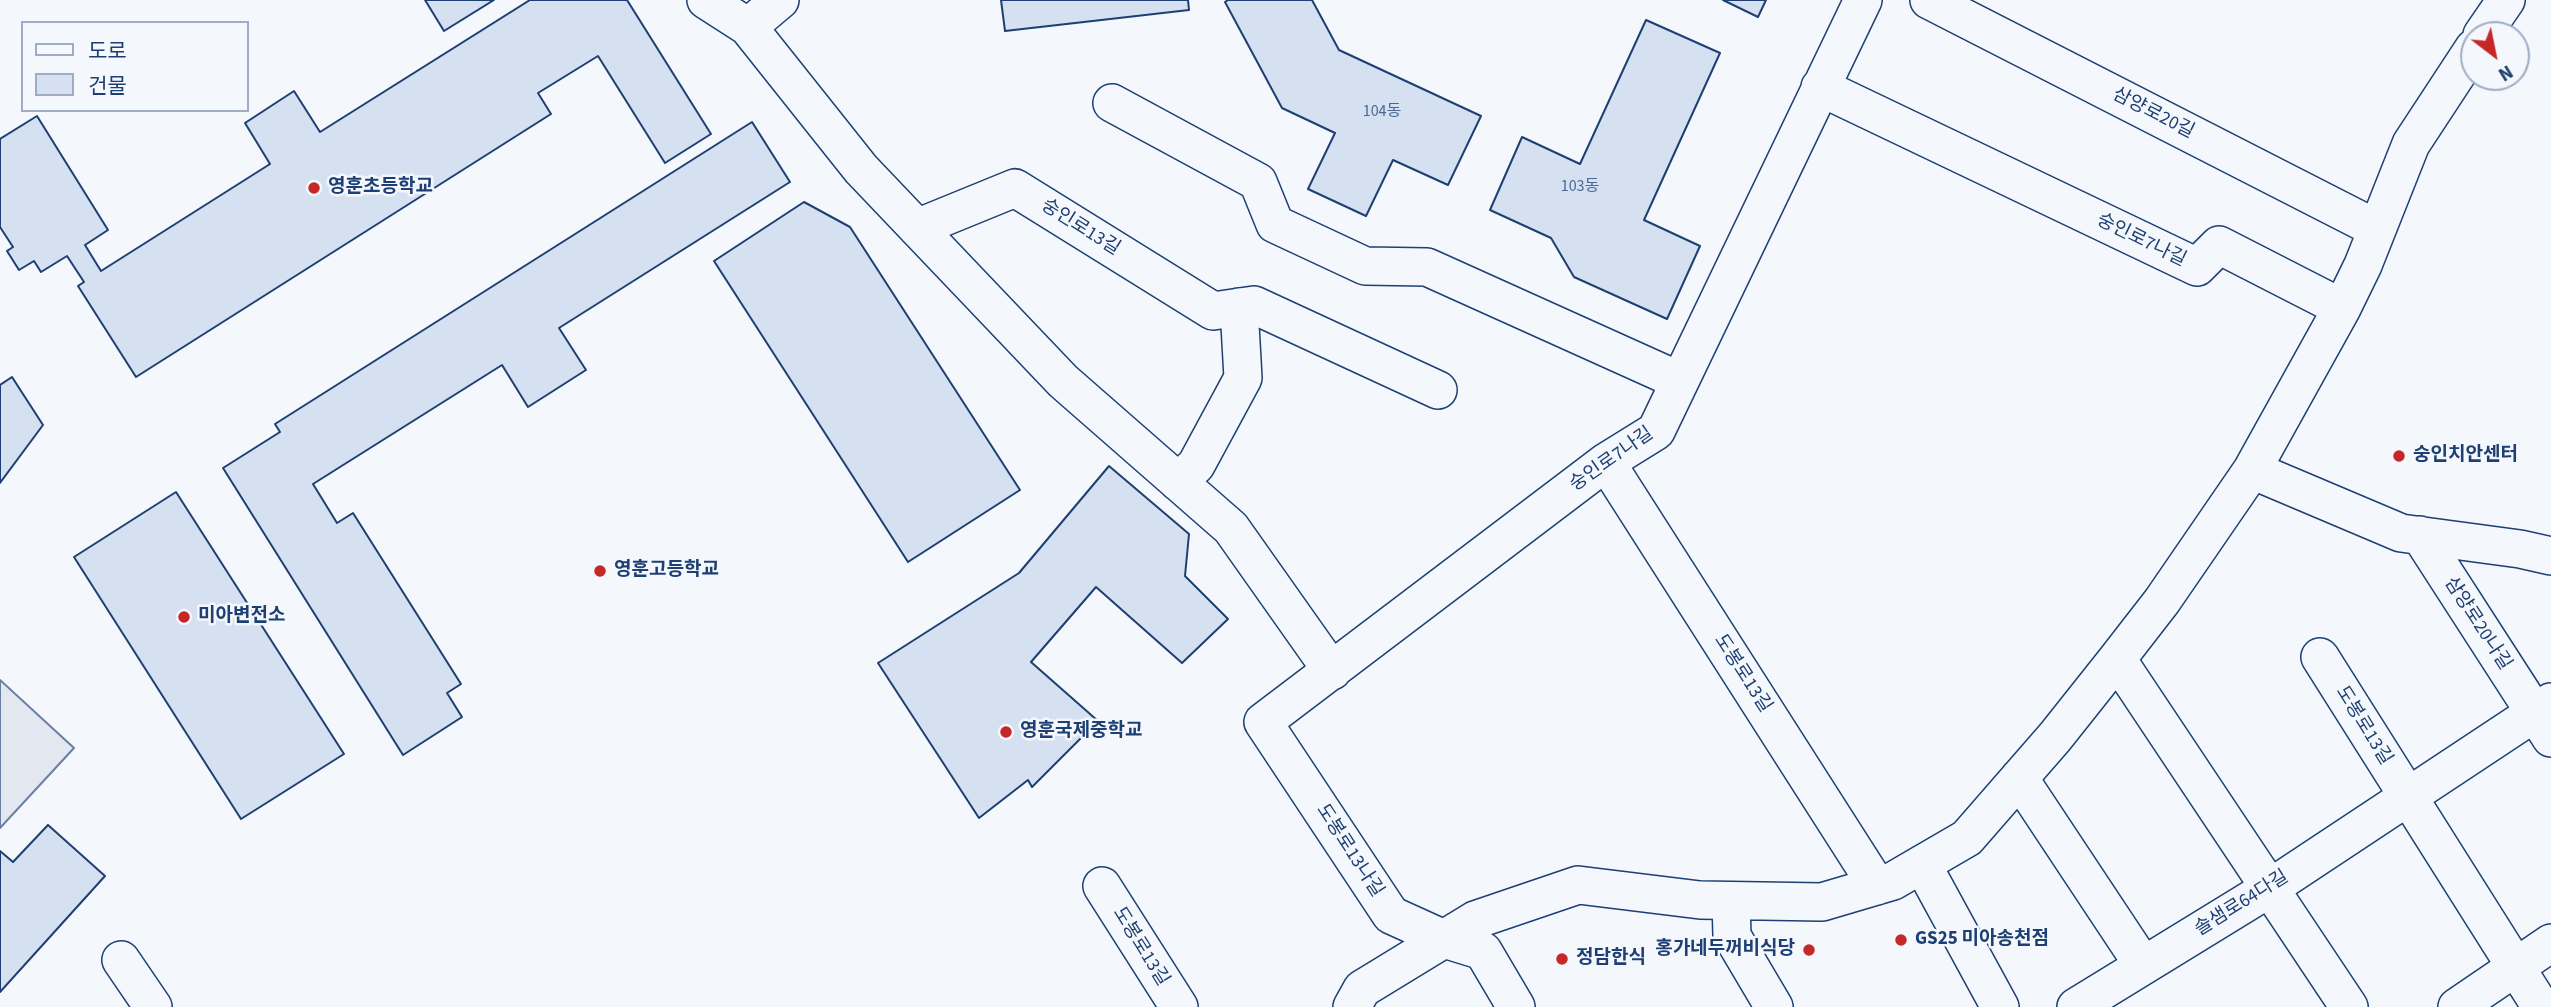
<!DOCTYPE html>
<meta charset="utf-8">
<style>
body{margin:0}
#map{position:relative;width:2551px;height:1007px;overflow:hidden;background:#f4f7fb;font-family:"Source Sans 3","Noto Sans KR",sans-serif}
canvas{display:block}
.legend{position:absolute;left:21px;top:21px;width:228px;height:91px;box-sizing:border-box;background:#f4f7fb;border:2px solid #9eadc5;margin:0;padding:9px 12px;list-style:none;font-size:21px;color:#1d3f73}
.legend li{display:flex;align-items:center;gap:14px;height:35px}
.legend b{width:35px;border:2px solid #9eadc5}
.north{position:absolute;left:2460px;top:21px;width:70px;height:70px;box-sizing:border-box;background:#f4f7fb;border:2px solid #9eadc5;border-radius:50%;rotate:148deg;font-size:19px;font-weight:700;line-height:28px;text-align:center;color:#1d3f73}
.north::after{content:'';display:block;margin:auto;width:24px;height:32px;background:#c62828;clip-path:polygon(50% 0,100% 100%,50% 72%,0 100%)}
</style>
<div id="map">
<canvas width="2551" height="1007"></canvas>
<ul class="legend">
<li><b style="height:9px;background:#f4f7fb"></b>도로</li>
<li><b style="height:19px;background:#d5e0f0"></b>건물</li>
</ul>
<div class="north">N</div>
</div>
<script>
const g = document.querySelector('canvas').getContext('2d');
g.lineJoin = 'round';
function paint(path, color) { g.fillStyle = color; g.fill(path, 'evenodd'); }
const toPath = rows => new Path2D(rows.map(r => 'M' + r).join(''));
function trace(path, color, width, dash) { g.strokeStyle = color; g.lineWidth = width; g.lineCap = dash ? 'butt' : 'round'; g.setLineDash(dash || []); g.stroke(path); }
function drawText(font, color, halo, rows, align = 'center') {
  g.font = font + ' "Source Sans 3","Noto Sans KR",sans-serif'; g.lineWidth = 5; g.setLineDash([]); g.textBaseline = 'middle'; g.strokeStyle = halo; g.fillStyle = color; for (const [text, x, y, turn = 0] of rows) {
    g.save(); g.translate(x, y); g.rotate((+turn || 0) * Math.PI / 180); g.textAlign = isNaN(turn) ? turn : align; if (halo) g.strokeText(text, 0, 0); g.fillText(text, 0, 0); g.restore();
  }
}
const parking = toPath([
 [0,680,74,748,0,828,0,680]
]);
paint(parking, '#e3e8f0');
trace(parking, '#687fa3', 2);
const building = toPath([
 [425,0,494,0,444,31,425,0],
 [530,0,627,0,711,134,665,163,598,56,538,93,551,114,136,377,78,286,84,282,67,256,41,272,34,261,19,270,7,251,13,247,0,227,0,139,37,116,108,230,85,245,101,271,270,164,245,123,294,91,320,132,530,0],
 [1001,0,1188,0,1189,10,1005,31,1001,0],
 [1228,0,1312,0,1339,50,1481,116,1448,185,1393,160,1366,216,1308,189,1335,133,1282,108,1225,2,1228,0],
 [1723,0,1766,0,1758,17,1723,0],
 [1646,20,1720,53,1644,220,1700,246,1667,319,1574,277,1551,238,1490,210,1522,137,1580,164,1646,20],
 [752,122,790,182,559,328,586,370,528,407,502,365,313,484,337,523,353,513,461,684,447,693,462,717,403,755,223,468,280,432,275,424,752,122],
 [804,202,850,227,1020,490,908,562,714,261,804,202],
 [12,377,43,425,0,483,0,385,12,377],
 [1109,466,1189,534,1185,576,1228,619,1182,663,1096,587,1031,662,1098,721,1032,787,1028,780,979,818,878,663,1019,573,1109,466],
 [176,492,344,754,241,819,74,557,176,492],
 [48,825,105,876,0,992,0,851,13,862,48,825]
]);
paint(building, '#d5e0f0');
trace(building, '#1d3f73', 2);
const minor = toPath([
 [706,0,748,27,861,169,1063,381,1231,528,1332,671],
 [1929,0,2377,229],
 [748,27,780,0],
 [2482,35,2506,0],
 [1820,87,2197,267,2219,245,2342,308],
 [1112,103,1258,182,1275,224,1365,266,1427,267,1680,381],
 [917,228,1015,188,1213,311,1254,305,1438,390],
 [1606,462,1877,886],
 [2252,470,2401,533,2520,549,2551,556],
 [1178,482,1196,465,1243,378,1239,307],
 [2420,535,2551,738],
 [2320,657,2541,1007],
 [2117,659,2349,1007],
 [2019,778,2143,965],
 [1922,864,2000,1007],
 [1102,886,1179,1007],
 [1731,901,1732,936,1774,1007],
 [121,960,153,1007],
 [1352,1007,1362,989,1475,920,1578,885,1700,900,1822,902,1893,881,1967,838,2055,737,2117,659,2162,601,2252,470,2342,308,2363,265,2411,144,2474,48],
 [1516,1007,1483,951,1444,939,1391,915,1263,722,1606,462,1656,431,1863,0],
 [2076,1007,2270,888,2551,702],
 [2457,1007,2551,943]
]);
trace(minor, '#1d3f73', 40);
trace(minor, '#f4f7fb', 37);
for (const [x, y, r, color] of [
 [314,188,7,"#c62828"],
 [2399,456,7,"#c62828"],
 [600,571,7,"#c62828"],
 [184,617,7,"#c62828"],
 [1006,732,7,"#c62828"],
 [1901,940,7,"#c62828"],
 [1809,950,7,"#c62828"],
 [1562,959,7,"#c62828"]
]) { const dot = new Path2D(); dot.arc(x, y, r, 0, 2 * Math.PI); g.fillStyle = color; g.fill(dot); trace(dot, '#f4f7fb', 2.5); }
drawText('16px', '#4b6792', null, [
 ["104동",1382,112],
 ["103동",1580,187]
]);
drawText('19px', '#1d3f73', '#f4f7fb', [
 ["삼양로20길",2153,114,27],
 ["숭인로13길",1080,228,32],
 ["숭인로7나길",2141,241,26],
 ["숭인로7나길",1612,460,-35],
 ["삼양로20나길",2477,624,57],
 ["도봉로13길",1742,674,57],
 ["도봉로13길",2363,726,58],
 ["도봉로13나길",1349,851,57],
 ["솔샘로64다길",2242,904,-32],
 ["도봉로13길",1140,947,58]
]);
drawText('bold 19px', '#1d3f73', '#f4f7fb', [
 ["영훈초등학교",328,188],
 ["숭인치안센터",2413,456],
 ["영훈고등학교",614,571],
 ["미아변전소",198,617],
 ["영훈국제중학교",1020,732],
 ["GS25 미아송천점",1915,940],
 ["홍가네두꺼비식당",1795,950,"right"],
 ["정담한식",1576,959]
], 'left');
</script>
